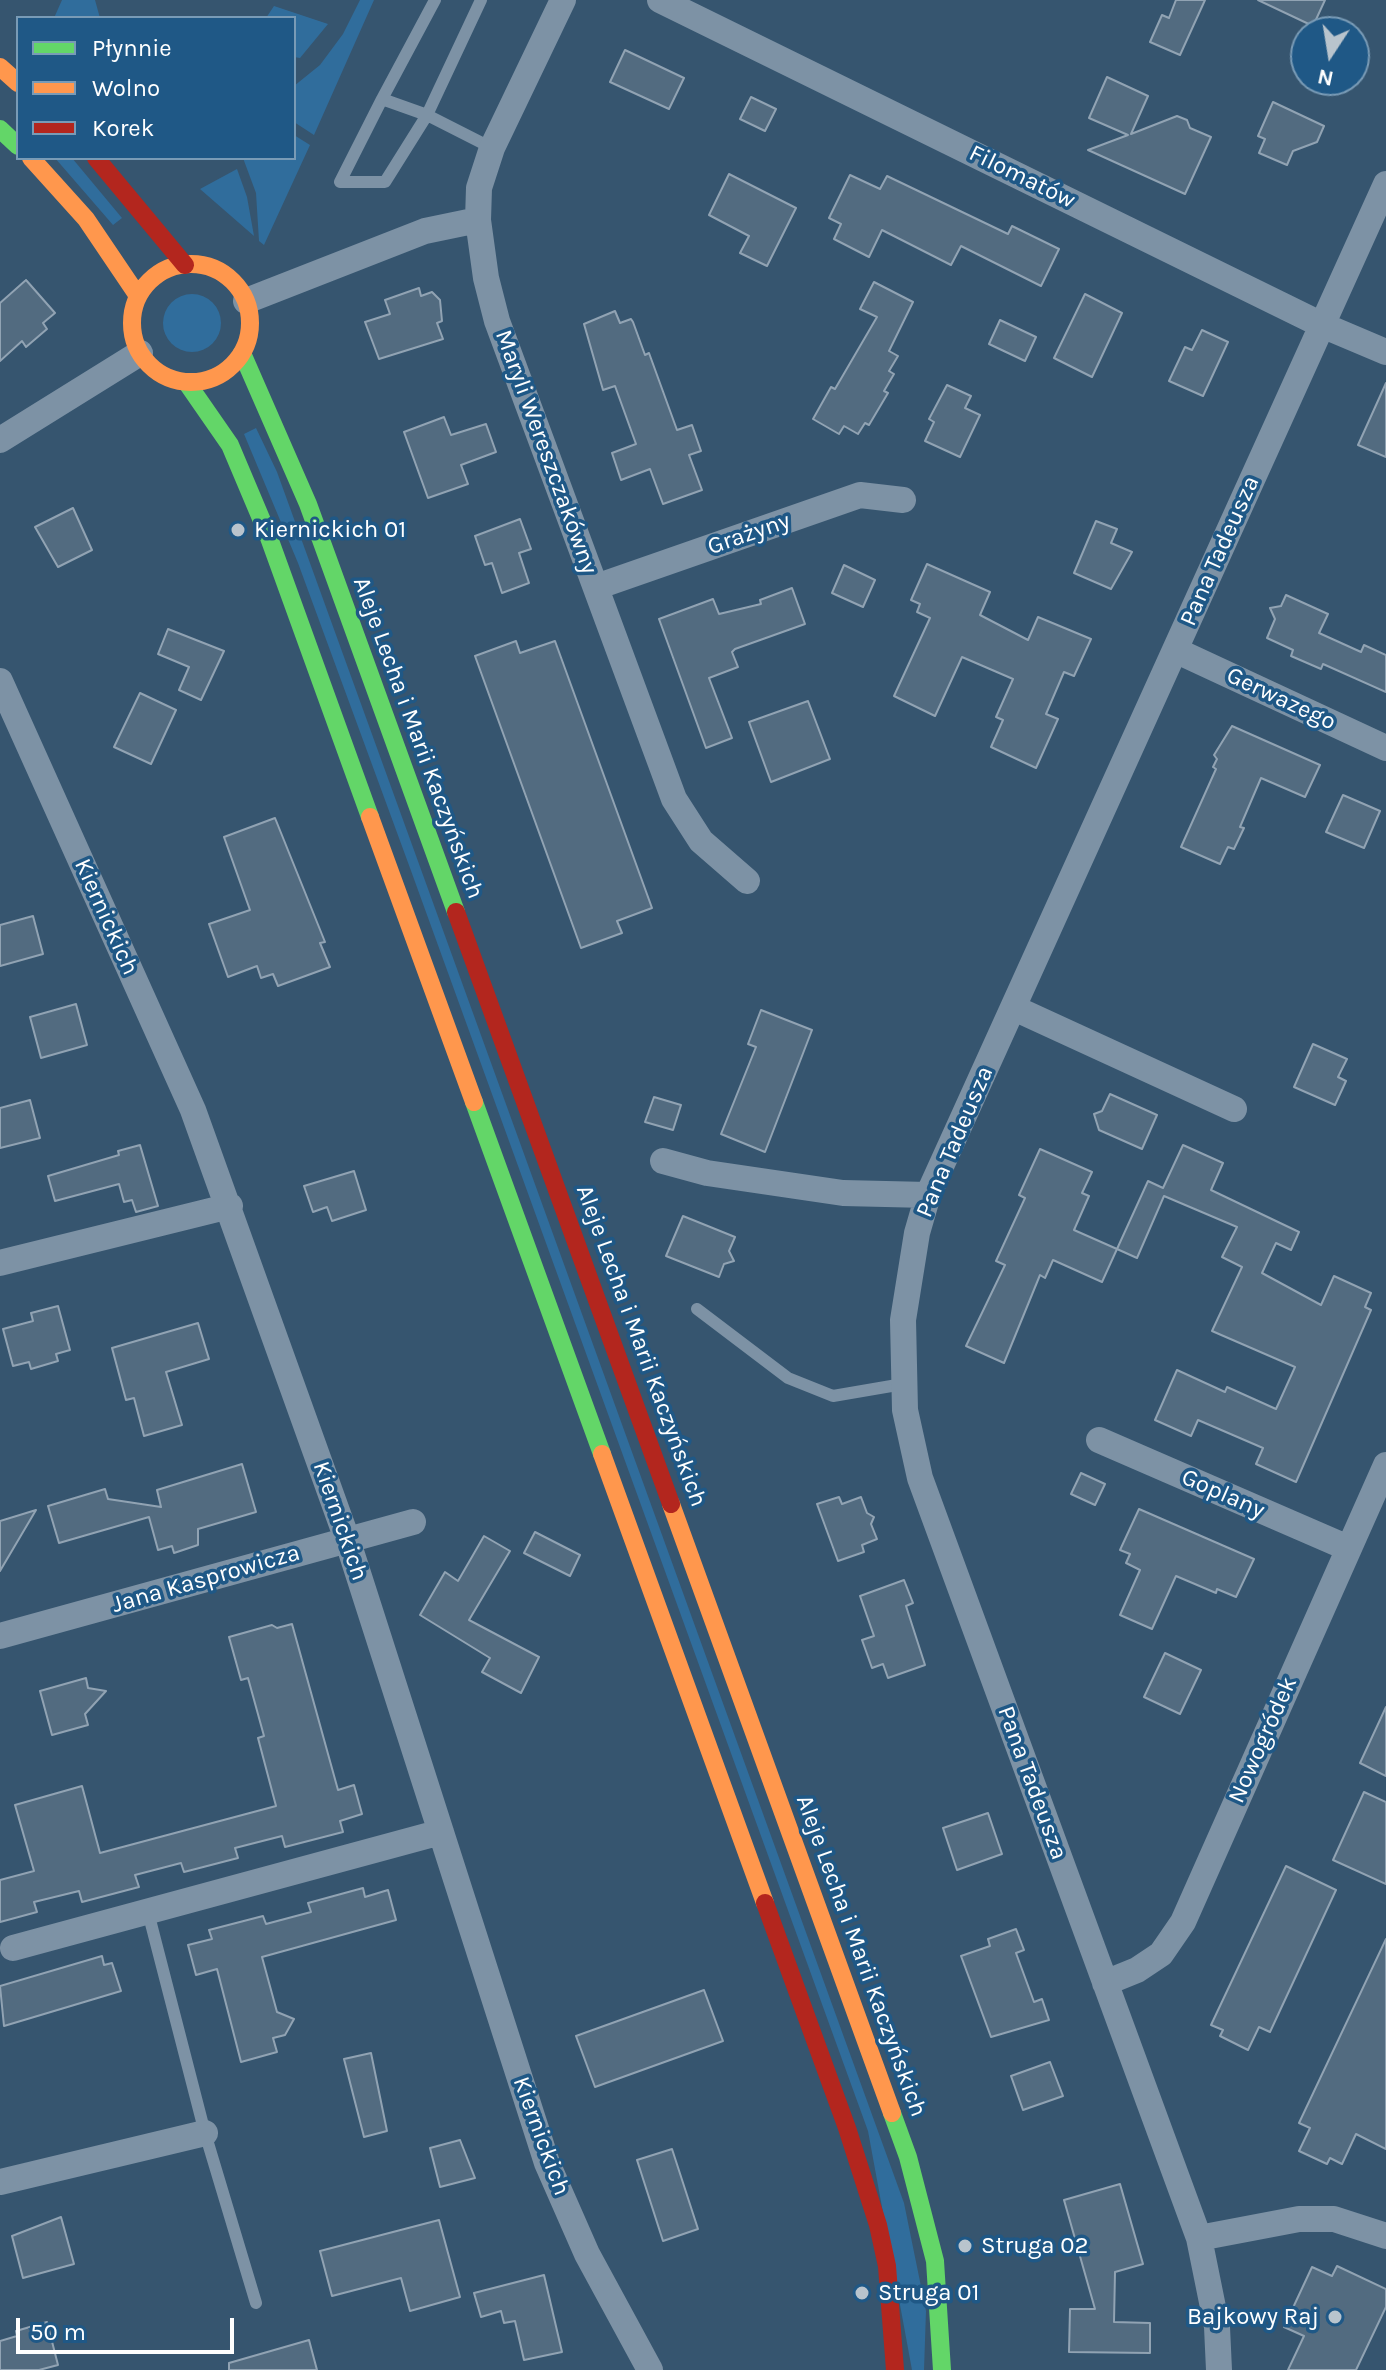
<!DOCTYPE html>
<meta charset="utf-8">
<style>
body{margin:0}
#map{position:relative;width:1386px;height:2370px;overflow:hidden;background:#36556f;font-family:Karla,sans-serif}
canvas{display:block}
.legend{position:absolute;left:16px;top:16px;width:280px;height:144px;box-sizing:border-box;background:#1f5886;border:2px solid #799bb6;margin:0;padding:10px 14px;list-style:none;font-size:24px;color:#fff}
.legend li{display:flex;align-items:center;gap:16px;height:40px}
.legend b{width:40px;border:2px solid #799bb6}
.north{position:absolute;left:1290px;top:16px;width:80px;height:80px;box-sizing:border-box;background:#1f5886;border:2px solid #799bb6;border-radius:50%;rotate:192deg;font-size:22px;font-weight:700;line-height:32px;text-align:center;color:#fff}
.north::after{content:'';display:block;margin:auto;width:28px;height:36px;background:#b9c4cd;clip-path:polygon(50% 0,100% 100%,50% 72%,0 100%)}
.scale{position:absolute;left:16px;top:2318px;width:218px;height:36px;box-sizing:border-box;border:4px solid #fff;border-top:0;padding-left:10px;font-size:24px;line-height:28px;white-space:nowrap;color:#fff;-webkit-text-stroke:6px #1f5886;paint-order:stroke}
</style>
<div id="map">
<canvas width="1386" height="2370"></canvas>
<ul class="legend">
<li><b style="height:10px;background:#63d668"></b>Płynnie</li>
<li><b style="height:10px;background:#ff974d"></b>Wolno</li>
<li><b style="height:10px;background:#b3261e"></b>Korek</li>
</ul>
<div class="north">N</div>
<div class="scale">50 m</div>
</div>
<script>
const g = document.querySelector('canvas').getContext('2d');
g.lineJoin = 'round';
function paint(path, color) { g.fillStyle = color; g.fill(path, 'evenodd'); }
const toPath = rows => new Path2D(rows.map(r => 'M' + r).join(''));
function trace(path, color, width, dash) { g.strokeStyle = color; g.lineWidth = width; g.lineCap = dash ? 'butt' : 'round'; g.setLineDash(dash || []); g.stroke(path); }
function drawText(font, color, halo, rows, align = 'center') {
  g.font = font + ' Karla,sans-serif'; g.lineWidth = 7; g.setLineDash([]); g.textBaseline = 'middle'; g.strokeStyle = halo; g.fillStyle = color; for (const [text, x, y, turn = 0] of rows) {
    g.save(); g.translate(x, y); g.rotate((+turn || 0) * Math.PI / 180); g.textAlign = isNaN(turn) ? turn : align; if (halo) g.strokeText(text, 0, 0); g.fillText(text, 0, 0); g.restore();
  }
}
paint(toPath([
 [62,0,95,0,100,18,54,18],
 [360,0,374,0,314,135,294,122,294,86,320,65,343,34],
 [274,6,328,24,300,58,294,57,294,18,266,18],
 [294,135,310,145,264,245,259,241,256,193,243,158,294,158],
 [55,158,72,158,122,218,113,225],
 [237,169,247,197,254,236,200,189],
 '163 323a29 29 0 1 1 58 0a29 29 0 1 1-58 0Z',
 [256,428,277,472,904,2203,926,2311,924,2370,912,2370,868,2131,410,868,298,563,244,434]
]), '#306d9c');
const building = toPath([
 [1176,0,1205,0,1180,55,1150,42,1162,15,1169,18,1176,0],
 [1258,0,1325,0,1313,26,1258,0],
 [625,50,684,78,669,109,610,82,625,50],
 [1107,77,1148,96,1131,134,1177,116,1187,120,1190,128,1211,137,1185,194,1088,150,1128,135,1089,118,1107,77],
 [751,97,776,109,765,131,740,119,751,97],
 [1273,102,1324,126,1317,142,1293,151,1287,165,1259,153,1265,139,1258,136,1273,102],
 [729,174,796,208,767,266,740,253,749,236,709,215,729,174],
 [850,175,880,189,887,176,1008,234,1012,226,1059,249,1041,286,961,246,951,265,882,230,869,257,834,239,841,224,829,218,850,175],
 [26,280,55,313,43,323,47,329,26,347,22,341,0,361,0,303,26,280],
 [874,282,913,302,889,351,898,356,889,371,894,374,884,391,888,393,869,425,865,423,858,434,844,426,839,434,813,419,831,387,835,389,877,317,860,309,874,282],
 [419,288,421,296,432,292,440,300,442,321,437,323,443,339,379,359,365,322,390,314,385,300,419,288],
 [1085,294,1122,313,1092,377,1054,358,1085,294],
 [615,311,620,323,631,319,633,322,645,355,649,353,677,430,692,425,701,451,689,455,702,490,663,504,650,469,621,480,612,453,636,444,615,386,603,390,584,324,615,311],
 [1000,320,1036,337,1025,361,989,344,1000,320],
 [1202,330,1228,342,1203,396,1169,381,1185,347,1192,350,1202,330],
 [1386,383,1386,457,1358,445,1386,383],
 [947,385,971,396,965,408,980,415,960,457,925,441,934,422,929,419,947,385],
 [444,417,451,435,486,424,496,452,461,465,468,484,428,498,404,432,444,417],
 [73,508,92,550,58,567,35,527,73,508],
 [520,519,531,549,519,553,529,583,502,593,492,563,485,565,475,536,520,519],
 [1096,521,1117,529,1111,543,1132,552,1111,589,1074,573,1096,521],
 [927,564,990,592,980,615,1028,640,1038,617,1091,639,1074,676,1064,672,1046,714,1058,719,1036,768,991,747,1003,720,996,717,1013,679,962,657,935,716,894,696,930,618,917,612,920,604,911,600,927,564],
 [844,565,875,580,863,607,832,593,844,565],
 [792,588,805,624,735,649,732,652,738,667,709,678,732,738,706,748,659,619,713,599,719,614,761,604,760,600,792,588],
 [1286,595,1328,614,1319,633,1361,652,1364,645,1386,655,1386,692,1323,664,1321,669,1291,656,1293,650,1267,638,1275,619,1270,608,1281,606,1286,595],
 [168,629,224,651,201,700,179,690,189,667,158,654,168,629],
 [516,641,520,653,555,641,652,908,617,921,622,933,581,948,475,656,516,641],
 [140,693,176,710,151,764,114,747,140,693],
 [808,701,830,759,771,782,749,722,808,701],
 [1232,726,1320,765,1305,797,1261,778,1240,827,1244,828,1234,849,1228,847,1220,864,1181,847,1216,769,1213,767,1217,759,1214,755,1232,726],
 [1343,795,1380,811,1364,848,1326,832,1343,795],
 [275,818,325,942,320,943,330,967,278,986,273,974,261,978,257,966,228,977,209,924,250,910,224,837,275,818],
 [33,916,43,954,0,966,0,925,33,916],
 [76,1004,87,1045,41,1058,30,1017,76,1004],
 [761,1010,812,1030,765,1152,721,1134,756,1047,748,1044,761,1010],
 [1313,1044,1347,1059,1338,1077,1346,1081,1335,1105,1294,1087,1313,1044],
 [1110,1094,1157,1115,1142,1149,1099,1130,1094,1114,1102,1111,1110,1094],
 [654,1097,681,1105,673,1130,645,1122,654,1097],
 [30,1100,40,1138,0,1148,0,1108,30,1100],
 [140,1145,158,1206,136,1212,132,1200,124,1202,119,1184,55,1201,48,1176,119,1155,118,1151,140,1145],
 [1183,1145,1223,1163,1211,1190,1299,1232,1291,1250,1276,1243,1262,1273,1321,1305,1334,1276,1371,1293,1365,1307,1371,1310,1296,1482,1256,1464,1263,1448,1198,1420,1191,1436,1155,1420,1177,1370,1225,1392,1227,1387,1276,1409,1295,1367,1212,1331,1242,1267,1222,1257,1237,1227,1164,1196,1137,1258,1117,1249,1148,1181,1163,1188,1183,1145],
 [1040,1149,1092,1172,1082,1193,1089,1196,1074,1230,1117,1249,1102,1282,1053,1260,1045,1278,1040,1275,1004,1363,966,1346,1005,1265,996,1261,1025,1198,1019,1195,1040,1149],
 [354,1171,366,1210,332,1221,327,1207,313,1212,304,1186,354,1171],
 [683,1216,735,1237,729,1251,734,1261,724,1264,719,1277,666,1256,683,1216],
 [58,1306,70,1350,56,1354,58,1361,31,1369,29,1362,13,1366,3,1329,33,1321,31,1313,58,1306],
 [198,1323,209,1359,166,1372,182,1425,144,1436,134,1398,126,1400,112,1348,198,1323],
 [242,1464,256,1512,198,1529,198,1545,174,1553,172,1546,158,1550,149,1517,59,1543,48,1506,105,1489,108,1499,161,1507,157,1490,242,1464],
 [1081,1473,1105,1484,1095,1505,1071,1494,1081,1473],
 [839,1497,842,1504,861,1497,867,1513,874,1517,871,1524,877,1539,862,1545,864,1552,838,1561,817,1504,839,1497],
 [1139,1509,1254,1559,1236,1597,1217,1589,1216,1593,1176,1576,1152,1629,1120,1615,1140,1570,1126,1563,1130,1554,1120,1550,1139,1509],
 [36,1510,0,1571,0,1521,36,1510],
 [535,1532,580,1555,570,1576,524,1553,535,1532],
 [484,1536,510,1551,469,1620,539,1657,521,1693,482,1672,490,1658,420,1615,445,1572,458,1581,484,1536],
 [904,1580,913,1603,906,1606,925,1665,888,1678,883,1664,872,1668,862,1640,874,1636,860,1596,904,1580],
 [292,1624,338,1790,354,1785,362,1814,340,1821,343,1832,285,1847,282,1836,235,1848,238,1858,184,1872,181,1863,135,1875,139,1887,82,1902,79,1891,34,1902,37,1912,0,1922,0,1880,34,1871,15,1805,82,1786,100,1853,276,1806,258,1738,264,1736,248,1678,241,1680,229,1637,272,1625,277,1628,292,1624],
 [1165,1653,1201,1670,1180,1714,1144,1697,1165,1653],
 [86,1678,88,1688,106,1691,85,1714,88,1725,52,1735,40,1691,86,1678],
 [1386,1707,1386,1776,1360,1763,1386,1707],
 [1364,1792,1386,1802,1386,1884,1333,1860,1364,1792],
 [988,1813,1002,1854,957,1870,943,1828,988,1813],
 [1286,1866,1336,1890,1270,2032,1259,2027,1248,2050,1220,2036,1223,2030,1211,2025,1286,1866],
 [363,1888,365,1897,388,1890,396,1920,262,1957,277,2012,294,2019,285,2035,273,2038,277,2052,241,2062,217,1969,196,1975,188,1945,212,1939,209,1930,263,1916,266,1924,311,1912,308,1903,363,1888],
 [1016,1929,1024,1950,1016,1953,1034,2002,1042,1999,1049,2020,991,2037,961,1956,990,1946,988,1939,1016,1929],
 [1386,1939,1386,2149,1356,2134,1342,2164,1330,2158,1327,2164,1299,2151,1310,2128,1299,2123,1386,1939],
 [102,1956,104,1965,112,1963,121,1991,4,2026,0,1986,102,1956],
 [704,1990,723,2041,595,2087,576,2036,704,1990],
 [371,2053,387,2131,364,2137,344,2059,371,2053],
 [1050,2062,1063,2096,1023,2110,1011,2076,1050,2062],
 [460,2140,475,2178,440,2187,430,2148,460,2140],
 [672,2149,698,2229,663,2241,637,2160,672,2149],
 [1120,2184,1143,2264,1115,2272,1114,2322,1150,2323,1150,2353,1069,2352,1070,2309,1095,2309,1064,2200,1120,2184],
 [61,2217,74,2264,23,2278,12,2236,61,2217],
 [439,2220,460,2297,410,2311,401,2278,332,2296,320,2251,439,2220],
 [1337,2266,1386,2289,1386,2307,1356,2370,1288,2370,1304,2336,1284,2327,1312,2267,1332,2276,1337,2266],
 [544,2275,562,2352,524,2360,515,2321,504,2323,501,2311,481,2317,474,2293,544,2275],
 [47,2322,58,2365,39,2370,0,2370,0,2341,17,2336,16,2331,47,2322],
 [309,2340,317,2370,229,2370,229,2363,309,2340]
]);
paint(building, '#526b80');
trace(building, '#91a3b3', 2);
trace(toPath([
 [435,0,382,99,427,115,492,148],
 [382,99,340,182,385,182,427,115,481,0],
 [697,1309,788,1378,833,1396,903,1384],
 [148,1912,205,2133,256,2303]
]), '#7d92a5', 12);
trace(toPath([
 [563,0,492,148,479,188,478,220,486,278,497,321,674,799,701,841,747,881],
 [660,0,1322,325,1386,352],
 [246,301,425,231,478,220],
 [0,440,140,353],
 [596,587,860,495,903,500],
 [1175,650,1386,748],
 [0,681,193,1110,347,1539,547,2163,587,2254,650,2370],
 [1014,1008,1234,1109],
 [663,1161,707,1173,843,1193,928,1195],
 [0,1263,230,1206],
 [1099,1440,1348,1548],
 [0,1636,413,1522],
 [13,1948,441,1832],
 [1105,1983,1137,1970,1161,1954,1183,1922,1386,1465],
 [0,2182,205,2133],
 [1199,2238,1299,2219,1334,2219,1386,2236],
 [1219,2370,1217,2327,1199,2238,920,1478,905,1410,903,1320,917,1233,928,1195,1386,184]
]), '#7d92a5', 26);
trace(toPath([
 [0,129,18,146],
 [242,353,308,504,456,912],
 [187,383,230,445,268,535,370,817],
 [474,1102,602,1454],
 [892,2113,908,2157,935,2261,942,2370]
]), '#63d668', 18);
trace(toPath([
 [0,67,18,83],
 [31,158,86,219,138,296],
 '132 323a59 59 0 1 1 118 0a59 59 0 1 1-118 0Z',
 [370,817,474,1102],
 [602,1454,765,1903],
 [671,1504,892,2113]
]), '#ff974d', 18);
trace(toPath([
 [96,158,185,265],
 [456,912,671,1504],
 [765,1903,847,2128,878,2225,887,2266,895,2370]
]), '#b3261e', 18);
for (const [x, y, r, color] of [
 [238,530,8,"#b9c4cd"],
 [965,2246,8,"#b9c4cd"],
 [862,2293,8,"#b9c4cd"],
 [1335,2317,8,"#b9c4cd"]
]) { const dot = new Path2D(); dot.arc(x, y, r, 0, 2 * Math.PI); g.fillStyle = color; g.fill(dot); trace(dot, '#1f5886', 3); }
drawText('24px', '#fff', '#1f5886', [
 ["Filomatów",1022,177,26],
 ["Maryli Wereszczakówny",546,452,70],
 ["Grażyny",749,534,-19],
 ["Pana Tadeusza",1220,551,-66],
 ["Gerwazego",1281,699,25],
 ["Aleje Lecha i Marii Kaczyńskich",418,738,70],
 ["Kiernickich",106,917,66],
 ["Pana Tadeusza",955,1142,-67],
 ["Aleje Lecha i Marii Kaczyńskich",641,1346,70],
 ["Goplany",1223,1494,24],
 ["Kiernickich",340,1521,71],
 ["Jana Kasprowicza",206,1579,-16],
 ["Nowogródek",1263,1740,-66],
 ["Pana Tadeusza",1032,1783,70],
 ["Aleje Lecha i Marii Kaczyńskich",861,1956,70],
 ["Kiernickich",541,2136,70]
]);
drawText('24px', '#fff', '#1f5886', [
 ["Kiernickich 01",254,530],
 ["Struga 02",981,2246],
 ["Struga 01",878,2293],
 ["Bajkowy Raj",1319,2317,"right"]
], 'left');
</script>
